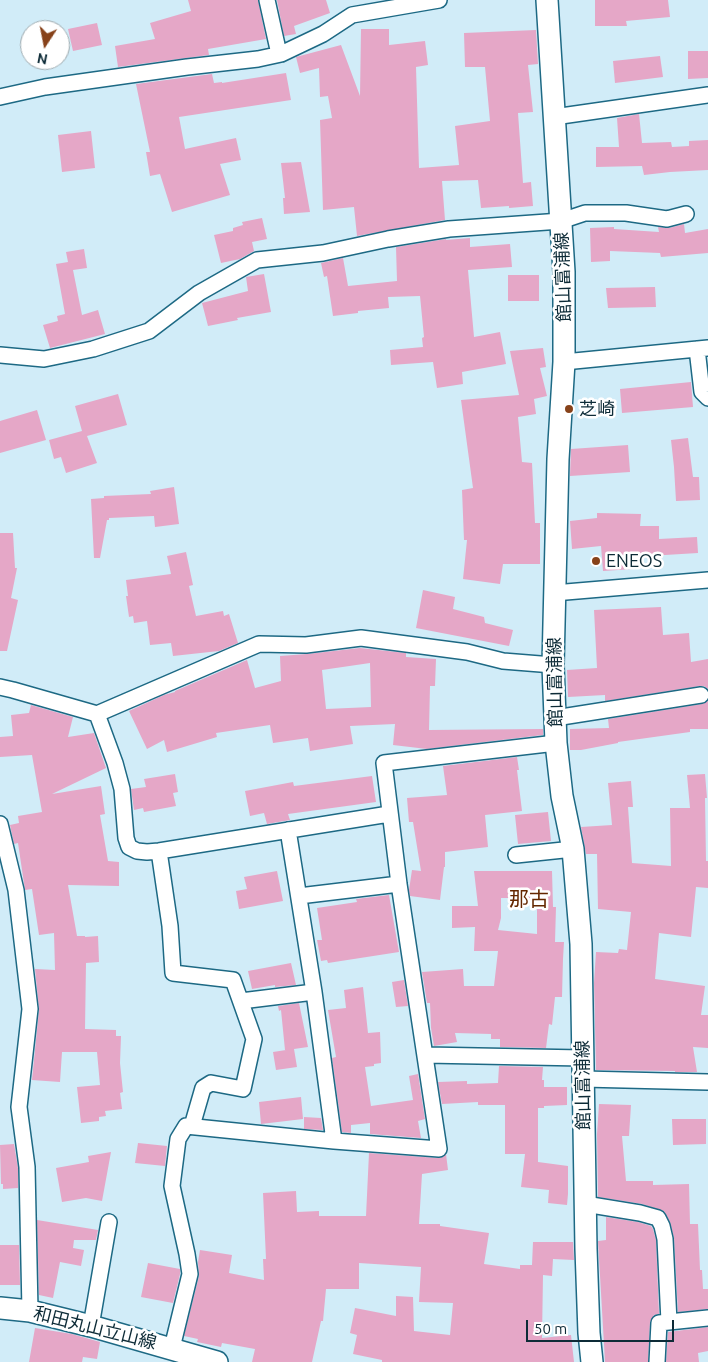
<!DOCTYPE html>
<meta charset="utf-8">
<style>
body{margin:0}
#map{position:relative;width:708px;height:1362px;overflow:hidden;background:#d1ecf8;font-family:Ubuntu,sans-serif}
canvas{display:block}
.north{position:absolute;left:20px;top:20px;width:50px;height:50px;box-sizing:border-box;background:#fff;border:1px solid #9eaaaf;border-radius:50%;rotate:191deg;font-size:14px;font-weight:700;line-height:20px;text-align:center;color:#0d2b37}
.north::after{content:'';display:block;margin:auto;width:18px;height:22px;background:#87421a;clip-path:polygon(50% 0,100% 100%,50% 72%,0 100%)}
.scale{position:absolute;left:526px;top:1320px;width:148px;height:22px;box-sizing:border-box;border:2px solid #0d2b37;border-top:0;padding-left:6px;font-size:15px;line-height:18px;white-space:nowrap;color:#0d2b37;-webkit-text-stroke:4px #fff;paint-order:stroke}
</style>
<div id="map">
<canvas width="708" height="1362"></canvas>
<div class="north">N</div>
<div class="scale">50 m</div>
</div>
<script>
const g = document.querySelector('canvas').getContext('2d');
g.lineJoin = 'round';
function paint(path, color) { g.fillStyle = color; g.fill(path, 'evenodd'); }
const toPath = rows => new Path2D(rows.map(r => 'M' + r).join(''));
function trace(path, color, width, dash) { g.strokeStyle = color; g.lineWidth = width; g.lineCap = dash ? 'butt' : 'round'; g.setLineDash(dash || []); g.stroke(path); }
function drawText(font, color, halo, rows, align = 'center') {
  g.font = font + ' Ubuntu,"Noto Sans JP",sans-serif'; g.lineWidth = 5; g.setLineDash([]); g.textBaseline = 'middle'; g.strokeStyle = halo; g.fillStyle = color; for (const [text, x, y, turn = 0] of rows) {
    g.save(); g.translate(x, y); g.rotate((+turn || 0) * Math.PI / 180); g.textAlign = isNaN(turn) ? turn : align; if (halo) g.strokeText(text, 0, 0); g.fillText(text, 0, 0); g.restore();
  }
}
paint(toPath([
 [188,0,258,0,266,39,208,49,209,55,118,67,115,46,155,39,150,23,191,11],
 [277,0,326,0,330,13,294,26,296,34,284,36],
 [595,0,668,0,670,17,626,21,627,26,595,26],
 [97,23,102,45,73,51,68,29],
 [361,29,389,29,389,45,425,41,428,65,416,67,419,168,459,165,455,126,490,121,485,67,465,67,464,33,536,30,538,64,528,65,533,112,518,113,523,183,531,182,533,206,509,208,509,206,481,208,478,180,442,181,445,220,357,236,354,207,323,210,320,120,332,118,328,96,320,97,319,68,300,73,296,57,341,45,360,96],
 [688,51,708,51,708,78,688,79],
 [660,56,663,77,615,83,613,61],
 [286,73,291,100,179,117,185,149,236,138,241,160,220,164,230,195,172,212,160,174,150,176,146,152,150,152,136,84,212,74,214,83,222,82,222,83],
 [639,114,642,143,671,142,672,147,689,146,689,141,708,140,708,170,670,172,644,175,642,166,596,167,596,147,619,147,617,118],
 [91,131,95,168,62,172,58,135],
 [301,162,310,212,284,214,283,198,285,198,281,163],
 [262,218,267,239,252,242,254,251,240,259,221,263,214,235,233,231,233,228,243,225,242,222],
 [684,224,685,233,708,229,708,253,661,257,660,253,610,251,610,261,591,262,590,228,614,227,614,229,659,232,658,227,669,228],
 [470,238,470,247,510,244,512,267,468,270,474,337,500,332,506,364,462,372,463,384,437,388,433,362,391,365,390,350,423,347,422,338,424,337,420,296,388,297,389,308,358,311,358,313,333,316,327,276,324,277,321,263,343,258,348,286,397,281,396,247,446,239,446,240],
 [84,249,87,268,73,270,82,315,98,310,105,334,50,348,43,325,58,321,57,316,65,314,56,264,68,262,66,252],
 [264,274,271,312,237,318,238,320,208,326,202,303,248,291,246,277],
 [508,275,539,275,539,301,508,301],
 [655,287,656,307,608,308,606,288],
 [543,348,546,367,540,368,547,396,534,399,536,414,518,417,522,462,532,463,535,523,540,523,540,564,503,564,500,584,463,579,467,540,464,540,462,490,473,488,461,400,519,395,510,351],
 [691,382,693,407,622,413,620,389],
 [118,394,127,425,87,436,97,463,66,473,61,457,54,459,49,440,82,431,75,406],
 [37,410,46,440,0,453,0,421],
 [688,438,693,477,699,477,700,500,676,501,674,467,671,440],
 [628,445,630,472,570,476,571,449],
 [174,487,179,524,155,527,154,516,109,518,109,520,107,520,100,558,94,558,91,499,104,498,104,496,151,494,150,491],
 [597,513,641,514,640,526,659,526,659,539,697,537,698,553,632,557,633,569,603,571,601,546,572,549,570,521,597,518],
 [0,533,13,533,15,568,17,568,11,598,18,600,7,651,0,651],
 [186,552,193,585,189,586,196,616,223,611,224,616,229,614,238,643,219,651,173,656,171,643,150,645,147,621,134,623,133,616,129,617,126,596,128,596,126,580,171,574,167,556],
 [423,590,455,597,453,609,484,617,485,623,513,630,509,646,416,628],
 [661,607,663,635,689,633,691,662,708,659,708,689,704,686,700,686,605,701,605,695,568,697,567,670,597,668,594,610],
 [360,648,406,653,406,657,436,659,435,686,430,686,429,730,543,729,543,735,427,749,393,745,395,724,350,726,353,744,310,751,308,738,273,743,270,725,216,733,217,737,167,752,164,740,147,749,129,711,164,695,175,692,175,691,247,660,255,688,281,681,280,656,307,654],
 [370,663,371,707,326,709,322,670],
 [708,701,708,729,690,729,690,732,618,742,618,743,581,750,570,750,570,729,609,728,608,719,702,704],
 [31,705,73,717,68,737,94,733,106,768,52,794,101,786,105,814,100,815,108,861,119,862,119,886,68,885,77,936,85,936,85,937,98,936,99,962,86,963,85,1029,116,1030,116,1036,121,1036,120,1063,123,1092,120,1093,122,1109,105,1111,106,1116,99,1117,99,1121,81,1123,77,1087,100,1085,97,1052,62,1052,60,1082,32,1080,39,1010,35,969,55,970,54,933,39,935,32,889,25,890,18,843,14,844,10,825,19,823,18,816,42,812,32,755,0,757,0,737,13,736,11,715,29,713],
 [517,757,519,770,517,770,522,811,485,815,488,847,445,852,445,867,444,867,440,900,410,896,409,890,412,870,421,871,413,822,409,822,407,798,447,795,443,766],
 [175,774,178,792,173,793,176,806,144,812,143,808,134,810,131,789,146,787,144,779],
 [705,774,707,798,705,798,706,861,708,861,708,888,696,887,691,937,659,933,655,979,705,986,701,1015,708,1015,708,1048,693,1047,697,1072,675,1072,675,1071,596,1070,594,983,596,952,618,953,619,949,627,950,631,912,598,909,597,854,586,854,581,827,612,825,608,783,631,781,633,807,628,807,632,863,671,866,670,808,690,808,687,775],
 [372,776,376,802,288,814,290,820,267,824,264,813,250,816,245,791,293,782,294,786],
 [548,812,551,841,518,844,515,815],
 [277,871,283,901,239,909,236,891,247,889,244,877],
 [474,871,552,871,553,907,556,907,555,942,564,942,563,959,562,997,555,997,552,1025,549,1024,546,1048,500,1047,500,1039,491,1039,491,1034,455,1033,457,1042,434,1046,431,1028,430,1003,427,1003,422,972,463,969,464,986,494,986,498,951,474,951,475,927,452,928,452,906,478,906],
 [501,898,537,898,537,934,498,930,501,918],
 [389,895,399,952,328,963,327,960,321,961,317,940,322,940,317,908,357,902,356,899],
 [291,963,296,985,275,987,275,985,252,989,248,971],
 [404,980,408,1006,396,1007,392,982],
 [363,987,368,1033,380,1032,381,1063,374,1064,374,1066,365,1067,371,1106,413,1100,409,1076,418,1074,425,1119,418,1121,421,1138,370,1134,370,1123,351,1125,351,1133,342,1132,332,1058,336,1057,328,1010,346,1008,344,990],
 [299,1003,308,1047,294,1049,297,1067,276,1070,273,1052,286,1050,285,1050,281,1010,279,1011,278,1006],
 [499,1066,543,1067,542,1080,544,1080,544,1087,567,1087,567,1105,544,1106,544,1108,538,1108,538,1162,568,1166,568,1194,567,1205,548,1203,549,1190,521,1187,525,1154,505,1154,505,1105,478,1105,478,1102,442,1104,438,1082,467,1081,467,1084,498,1083],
 [301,1097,303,1119,261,1124,259,1102],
 [599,1104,631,1105,629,1136,622,1136,626,1181,653,1181,653,1185,689,1184,690,1224,698,1224,700,1270,702,1270,703,1289,708,1289,708,1309,678,1312,674,1238,670,1222,664,1211,642,1204,598,1197,597,1134],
 [304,1117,321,1118,323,1130,304,1129],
 [672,1119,706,1119,706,1144,673,1145],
 [138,1143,167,1146,165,1166,135,1163],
 [14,1144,18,1168,18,1188,3,1189,3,1184,1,1184,0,1145],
 [111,1152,102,1201,86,1198,62,1202,56,1168,89,1162,88,1156],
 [369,1153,438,1158,443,1157,446,1154,448,1170,422,1174,419,1224,440,1224,440,1226,489,1233,484,1264,520,1269,520,1265,532,1265,533,1242,573,1242,574,1260,553,1259,552,1276,543,1275,542,1338,571,1335,574,1362,382,1362,382,1360,353,1354,357,1335,350,1333,355,1308,396,1316,396,1296,413,1297,414,1331,450,1335,453,1303,419,1302,421,1267,359,1263,359,1289,326,1289,323,1321,321,1321,312,1362,252,1362,255,1349,222,1343,221,1347,197,1342,198,1339,184,1336,199,1276,198,1262,200,1250,232,1255,229,1273,264,1280,263,1259,266,1259,263,1193,296,1191,297,1212,319,1211,319,1216,366,1216],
 [606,1217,638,1222,651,1226,653,1229,656,1240,659,1314,654,1315,650,1322,648,1362,605,1362,598,1241,606,1240],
 [37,1220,98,1230,96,1240,74,1240,73,1248,84,1250,81,1266,60,1262,53,1298,39,1295],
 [0,1245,19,1245,20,1285,0,1285],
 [148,1263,180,1269,180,1274,173,1303,141,1297],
 [708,1327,708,1351,698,1353,699,1362,666,1362,668,1332],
 [35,1328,72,1334,100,1342,97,1359,83,1357,82,1362,29,1362]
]), '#e5a7c7');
const street = toPath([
 [267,0,279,54],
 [0,97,45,87,187,67,258,59,281,54,323,34,352,15,439,0],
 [554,117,708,95],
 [697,349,702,392,708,398],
 [0,355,44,359,93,349,149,331,199,293,257,260,323,253,388,239,449,229,561,221,585,213,626,213,667,219,686,214],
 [564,362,708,348],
 [554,593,708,580],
 [0,687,13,690,97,714,259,644,306,645,361,638,467,652,503,661,553,665],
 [97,714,115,763,122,789,126,838,129,847,137,851,147,852,159,851,389,814],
 [555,718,701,695],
 [0,824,16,890,30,1009,19,1107,27,1167,30,1311],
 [288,830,314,992,334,1141],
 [159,851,170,926,173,973,233,980,254,1039,243,1089,211,1083,203,1088,192,1126],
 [516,855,573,849],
 [299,896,399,884],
 [241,1001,314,992],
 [426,1055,583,1058],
 [583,1079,708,1082],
 [585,1204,640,1213,658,1218,662,1226,665,1239,669,1322],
 [91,1326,109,1222],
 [172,1348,190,1274,187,1254,172,1186,178,1139,186,1126,334,1141,439,1149,399,884,384,763,556,743],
 [657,1362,659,1323,708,1318]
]);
const secondary = toPath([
 [547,0,564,272,564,362,558,459,553,665,556,743,562,796,573,849,581,944,586,1249,589,1333,592,1362],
 [0,1308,30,1311,91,1326,217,1362]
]);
trace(street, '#1d6984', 18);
trace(secondary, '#1d6984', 24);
trace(street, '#fff', 15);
trace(secondary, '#fff', 21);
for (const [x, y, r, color] of [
 [569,409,5,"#87421a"],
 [596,561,5,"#87421a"]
]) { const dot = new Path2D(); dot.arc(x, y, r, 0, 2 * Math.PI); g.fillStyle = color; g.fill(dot); trace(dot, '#fff', 2); }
drawText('18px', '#0d2b37', '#fff', [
 ["館山富浦線",563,277,-92],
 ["館山富浦線",555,682,-91],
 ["館山富浦線",583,1085,-91],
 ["和田丸山立山線",95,1328,14]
]);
drawText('18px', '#0d2b37', '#fff', [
 ["芝崎",579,409],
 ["ENEOS",606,561]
], 'left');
drawText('20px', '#642700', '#fff', [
 ["那古",529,899]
]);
</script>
